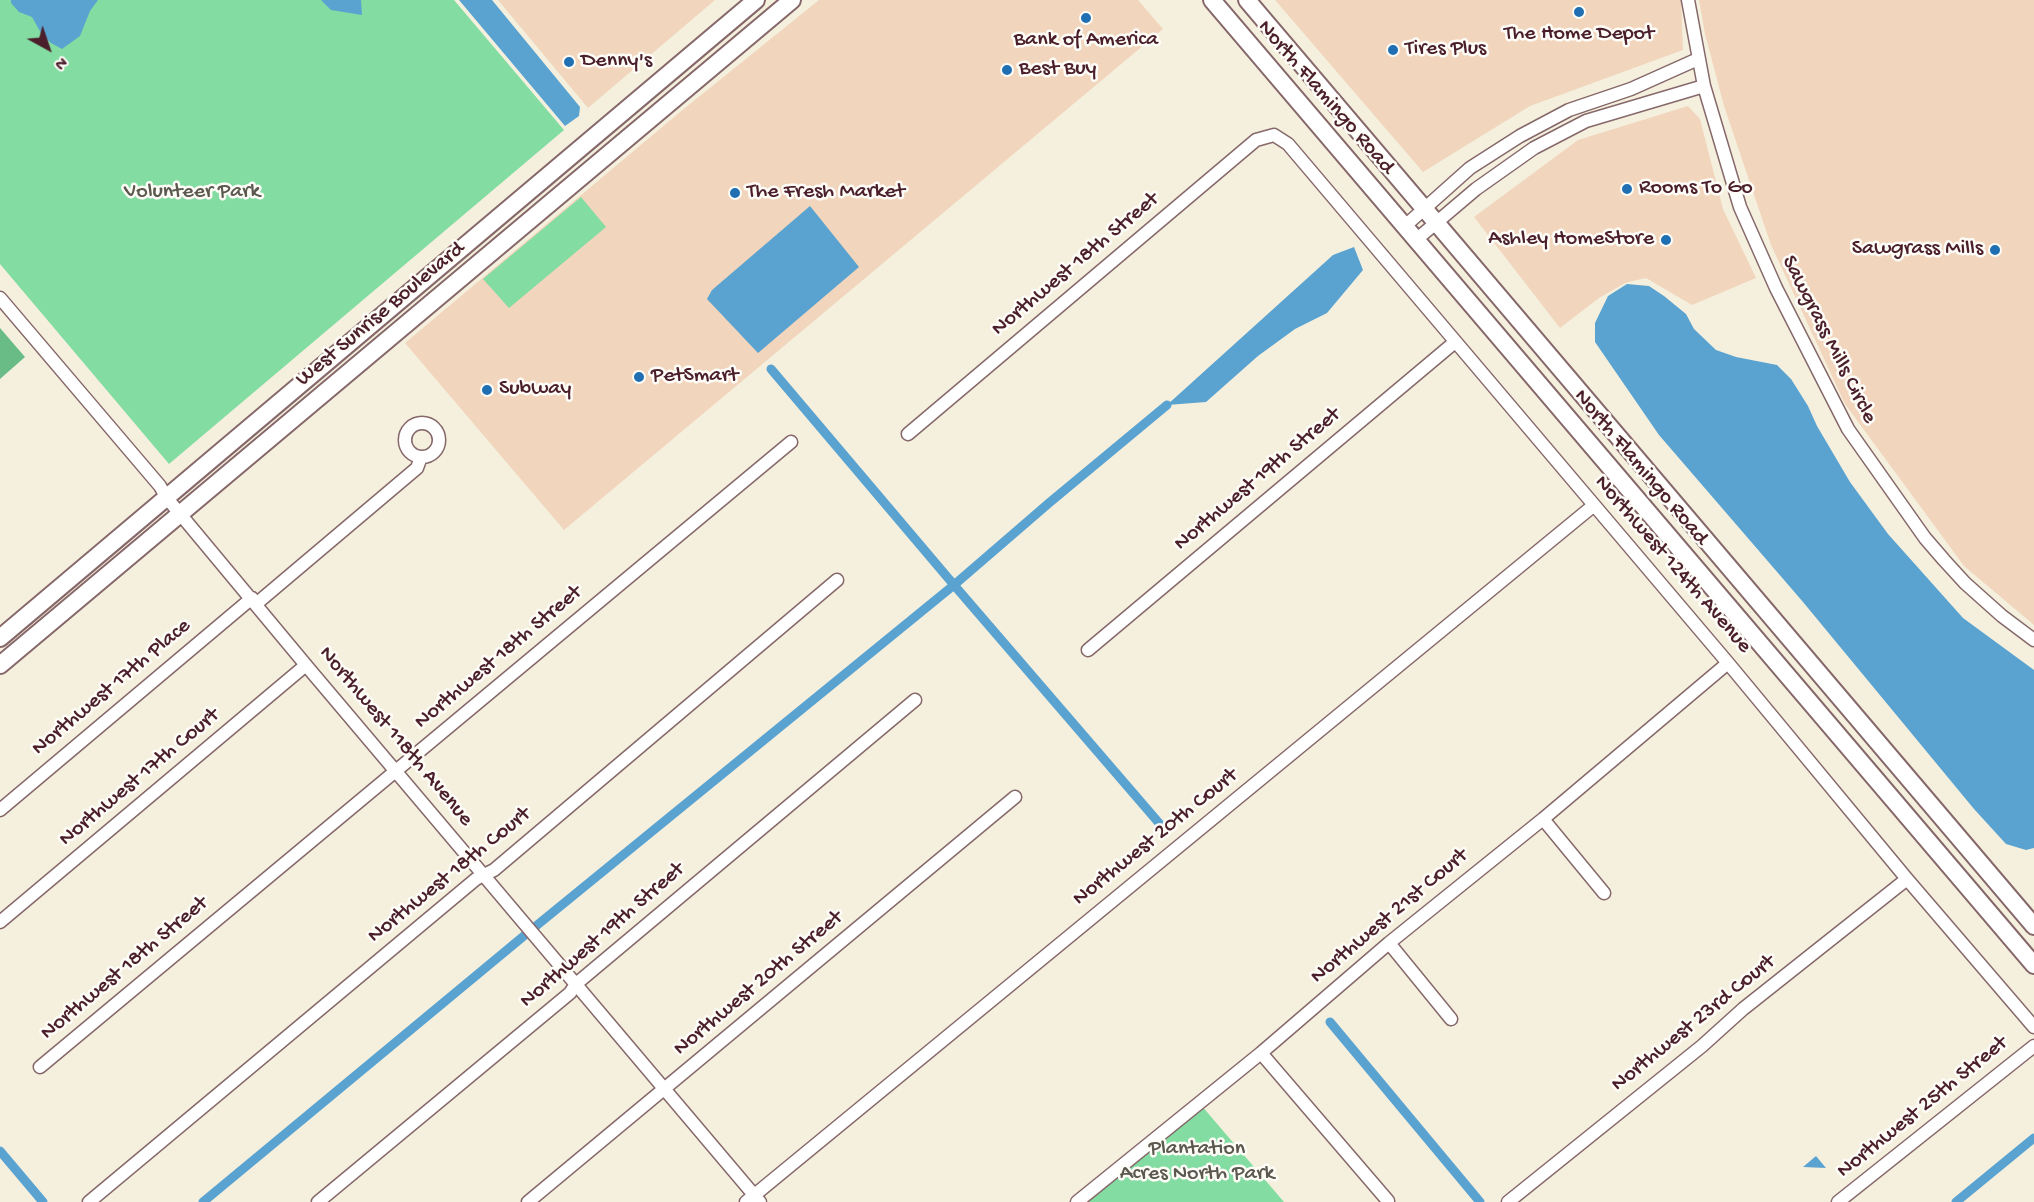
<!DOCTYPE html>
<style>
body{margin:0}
#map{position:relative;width:2034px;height:1202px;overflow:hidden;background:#f5f0de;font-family:"Gochi Hand",sans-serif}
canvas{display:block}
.north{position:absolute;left:18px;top:18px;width:60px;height:60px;-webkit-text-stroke:4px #fdfcf7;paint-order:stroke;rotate:140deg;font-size:16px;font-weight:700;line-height:24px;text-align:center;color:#4a1f2b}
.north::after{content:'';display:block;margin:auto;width:21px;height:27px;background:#4a1f2b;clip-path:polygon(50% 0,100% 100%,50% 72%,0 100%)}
</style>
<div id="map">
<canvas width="2034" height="1202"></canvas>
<div class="north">N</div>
</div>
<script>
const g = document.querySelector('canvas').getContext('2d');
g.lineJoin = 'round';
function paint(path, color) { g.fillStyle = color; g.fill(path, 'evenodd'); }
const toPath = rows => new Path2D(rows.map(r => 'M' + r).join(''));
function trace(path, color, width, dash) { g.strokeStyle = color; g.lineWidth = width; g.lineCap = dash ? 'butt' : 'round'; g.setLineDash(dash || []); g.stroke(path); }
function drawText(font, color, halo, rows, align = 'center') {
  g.font = font + ' "Gochi Hand",sans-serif'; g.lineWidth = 5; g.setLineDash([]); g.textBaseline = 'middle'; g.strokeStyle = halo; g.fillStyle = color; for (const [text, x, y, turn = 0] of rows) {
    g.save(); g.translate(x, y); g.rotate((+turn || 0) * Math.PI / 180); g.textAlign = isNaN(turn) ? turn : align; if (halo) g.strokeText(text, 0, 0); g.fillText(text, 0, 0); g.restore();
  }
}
paint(toPath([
 [498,0,715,0,588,108],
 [819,0,1138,0,1163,29,564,530,405,343,680,112],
 [1275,0,1681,0,1683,50,1530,106,1423,172],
 [1699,0,2034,0,2034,625,1964,566,1845,404,1771,245,1724,106,1705,34],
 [1688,106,1700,119,1723,209,1756,278,1692,305,1646,278,1637,280,1625,283,1599,298,1560,328,1474,217,1578,140]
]), '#f1d5bd');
paint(toPath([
 [0,0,454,0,564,130,169,464,0,264],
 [581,197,606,227,509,308,483,279],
 [1201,1105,1284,1202,1083,1202]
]), '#83dca1');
paint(toPath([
 [0,328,25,357,0,379]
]), '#6abc87');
paint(toPath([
 [11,0,98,0,90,11,80,36,62,49,51,43,41,33,32,17,19,12,11,3],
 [321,0,361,0,362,15,331,10],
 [459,0,492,0,580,107,579,116,565,126],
 [810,206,859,267,758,353,707,299,712,290],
 [1354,247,1363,270,1327,313,1295,329,1258,356,1206,402,1167,405,1333,255],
 [1627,284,1649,286,1664,296,1686,314,1694,329,1716,350,1736,357,1777,365,1791,379,1808,406,1817,426,1850,482,1888,534,1963,618,2034,670,2034,848,2026,850,2006,844,1974,809,1803,602,1659,435,1595,342,1595,323,1608,296],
 [1816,1156,1826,1168,1803,1167]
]), '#5aa3d1');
trace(toPath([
 [771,369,954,585,1165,830],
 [536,926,954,585,1049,503,1167,405],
 [1330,1022,1480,1202],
 [0,1151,43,1202],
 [203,1202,525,935],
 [1956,1202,2034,1138]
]), '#5aa3d1', 9);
const minor = toPath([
 [1688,0,1704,86,1740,207,1776,288,1848,429,1925,538,1944,560,1965,583,2002,616,2034,640],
 [1405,226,1470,168,1520,136,1569,110,1631,89,1698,59],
 [1417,239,1476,189,1534,148,1586,121,1704,86],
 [0,298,160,486,166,497,310,670,760,1202],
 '405 440a17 17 0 1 1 34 0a17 17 0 1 1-34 0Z',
 [908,434,1256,140,1274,135,1288,144,1728,663,1907,879,2034,1027],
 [256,604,417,468,421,457],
 [1088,650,1455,342],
 [0,810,252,598],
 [1543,819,1604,893],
 [0,922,306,665],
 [1389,943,1451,1019],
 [1261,1053,1388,1201],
 [40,1067,791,442],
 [89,1202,476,879,494,870,837,580],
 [318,1202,570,993,576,984,915,700],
 [528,1202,1015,797],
 [746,1202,1593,506],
 [1077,1202,1261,1053,1389,943,1543,819,1728,663],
 [1508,1202,1702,1046,1743,1009,1907,879],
 [1838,1202,2034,1046]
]);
const highway = toPath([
 [1212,0,2034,965],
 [1247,0,2034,926],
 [0,638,756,0],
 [0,665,792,0]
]);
trace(minor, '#86686a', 15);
trace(highway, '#86686a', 20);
trace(minor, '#fff', 12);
trace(highway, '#fff', 16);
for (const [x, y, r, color] of [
 [1579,12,6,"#1f6fb2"],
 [1086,18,6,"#1f6fb2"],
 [1393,50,6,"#1f6fb2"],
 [569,62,6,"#1f6fb2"],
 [1007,70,6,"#1f6fb2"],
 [1627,189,6,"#1f6fb2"],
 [735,193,6,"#1f6fb2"],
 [1666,240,6,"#1f6fb2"],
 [1995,250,6,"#1f6fb2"],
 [639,377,6,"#1f6fb2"],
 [487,390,6,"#1f6fb2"]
]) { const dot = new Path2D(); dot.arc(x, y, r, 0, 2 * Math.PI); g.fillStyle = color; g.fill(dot); trace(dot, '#fdfcf7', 2); }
drawText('22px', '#4a1f2b', '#fdfcf7', [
 ["The Home Depot",1579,35,"center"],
 ["Bank of America",1086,41,"center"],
 ["Tires Plus",1405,50],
 ["Denny's",581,62],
 ["Best Buy",1019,70],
 ["Rooms To Go",1639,189],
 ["The Fresh Market",747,193],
 ["Ashley HomeStore",1654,240,"right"],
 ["Sawgrass Mills",1983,250,"right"],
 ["PetSmart",651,377],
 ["Subway",499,390]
], 'left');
drawText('22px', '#4a1f2b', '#fdfcf7', [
 ["North Flamingo Road",1325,98,49],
 ["Northwest 18th Street",1076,265,-40],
 ["West Sunrise Boulevard",381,315,-40],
 ["Sawgrass Mills Circle",1828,340,63],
 ["North Flamingo Road",1640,468,50],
 ["Northwest 19th Street",1258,480,-40],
 ["Northwest 124th Avenue",1672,565,49],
 ["Northwest 18th Street",499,658,-40],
 ["Northwest 17th Place",112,688,-40],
 ["Northwest 118th Avenue",395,737,50],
 ["Northwest 17th Court",140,778,-40],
 ["Northwest 20th Court",1156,838,-39],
 ["Northwest 18th Court",450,876,-39],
 ["Northwest 21st Court",1390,917,-40],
 ["Northwest 19th Street",603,936,-41],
 ["Northwest 18th Street",125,969,-40],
 ["Northwest 20th Street",759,984,-40],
 ["Northwest 23rd Court",1694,1024,-39],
 ["Northwest 25th Street",1923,1108,-39]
]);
drawText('22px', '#5b584e', '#fdfcf7', [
 ["Volunteer Park",192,193],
 ["Plantation",1197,1150],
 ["Acres North Park",1197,1175]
]);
</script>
